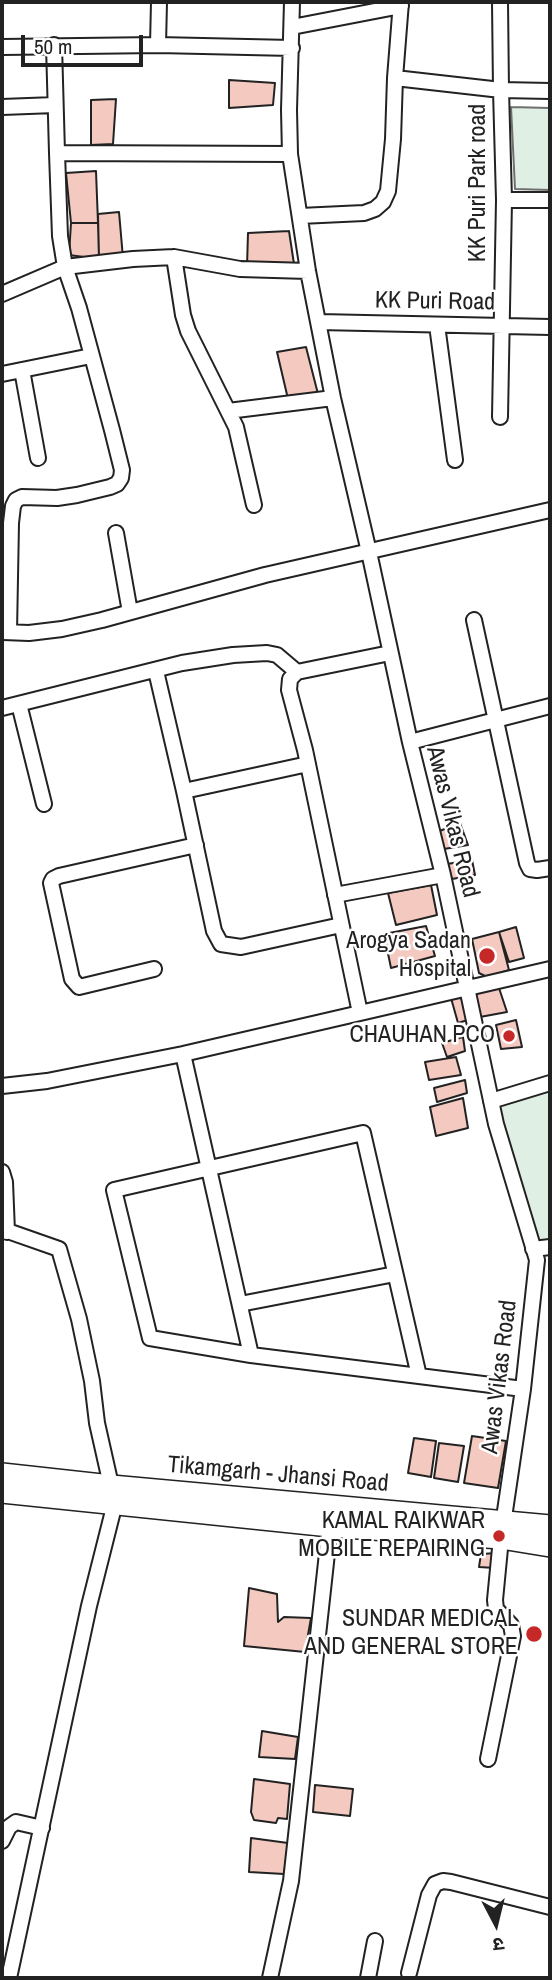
<!DOCTYPE html>
<meta charset="utf-8">
<style>
body{margin:0}
#map{position:relative;width:552px;height:1980px;overflow:hidden;background:#fff;font-family:"Archivo Narrow","Noto Sans Devanagari",sans-serif}
canvas{display:block}
.frame{position:absolute;inset:0;border:4px solid #222;pointer-events:none}
.north{position:absolute;left:461px;top:1889px;width:70px;height:70px;-webkit-text-stroke:5px #fff;paint-order:stroke;rotate:173deg;font-size:19px;font-weight:700;line-height:28px;text-align:center;color:#222}
.north::after{content:'';display:block;margin:auto;width:24px;height:32px;background:#222;clip-path:polygon(50% 0,100% 100%,50% 72%,0 100%)}
.scale{position:absolute;left:21px;top:35px;width:122px;height:32px;box-sizing:border-box;border:4px solid #222;border-top:0;padding-left:9px;font-size:21px;line-height:24px;white-space:nowrap;color:#222;-webkit-text-stroke:5px #fff;paint-order:stroke}
</style>
<div id="map">
<canvas width="552" height="1980"></canvas>
<div class="frame"></div>
<div class="north">उ</div>
<div class="scale">50 m</div>
</div>
<script>
const g = document.querySelector('canvas').getContext('2d');
g.lineJoin = 'round';
function paint(path, color) { g.fillStyle = color; g.fill(path, 'evenodd'); }
const toPath = rows => new Path2D(rows.map(r => 'M' + r).join(''));
function trace(path, color, width, dash) { g.strokeStyle = color; g.lineWidth = width; g.lineCap = dash ? 'butt' : 'round'; g.setLineDash(dash || []); g.stroke(path); }
function drawText(font, color, halo, rows, align = 'center') {
  g.font = font + ' "Archivo Narrow",sans-serif'; g.lineWidth = 5; g.setLineDash([]); g.textBaseline = 'middle'; g.strokeStyle = halo; g.fillStyle = color; for (const [text, x, y, turn = 0] of rows) {
    g.save(); g.translate(x, y); g.rotate((+turn || 0) * Math.PI / 180); g.textAlign = isNaN(turn) ? turn : align; if (halo) g.strokeText(text, 0, 0); g.fillText(text, 0, 0); g.restore();
  }
}
const green = toPath([
 [511,107,550,108,550,190,515,189,511,107],
 [550,1088,550,1243,537,1245,495,1106,550,1088]
]);
paint(green, '#e0efe3');
trace(green, '#6f6f6f', 2);
const building = toPath([
 [229,80,275,83,273,105,229,108,229,80],
 [116,99,113,144,91,145,91,100,116,99],
 [96,171,98,223,71,223,66,173,96,171],
 [119,212,123,258,99,259,98,214,119,212],
 [71,223,98,223,99,259,69,255,71,223],
 [289,231,294,264,247,266,248,233,289,231],
 [306,347,318,394,288,399,277,352,306,347],
 [460,823,468,845,444,849,437,832,460,823],
 [472,860,475,875,452,879,447,864,472,860],
 [431,885,437,915,396,925,388,893,431,885],
 [426,926,435,956,391,968,384,934,426,926],
 [516,927,524,958,509,962,499,932,516,927],
 [499,932,509,970,487,977,479,973,472,939,499,932],
 [499,988,507,1012,480,1017,473,994,499,988],
 [464,995,471,1019,458,1023,451,998,464,995],
 [516,1020,522,1047,501,1049,496,1025,516,1020],
 [463,1037,465,1051,447,1057,442,1043,463,1037],
 [456,1057,461,1075,429,1080,425,1062,456,1057],
 [465,1080,467,1093,437,1102,434,1088,465,1080],
 [463,1098,468,1128,436,1136,430,1107,463,1098],
 [472,1436,506,1441,498,1488,464,1483,472,1436],
 [414,1438,436,1441,431,1477,408,1473,414,1438],
 [439,1443,464,1446,458,1482,434,1478,439,1443],
 [497,1553,495,1568,479,1567,481,1554,497,1553],
 [249,1588,277,1594,278,1622,284,1617,311,1618,305,1652,244,1646,249,1588],
 [262,1731,298,1737,295,1759,259,1757,262,1731],
 [254,1779,290,1784,287,1819,278,1818,276,1823,254,1820,251,1812,254,1779],
 [315,1785,353,1789,350,1816,313,1812,315,1785],
 [251,1838,288,1843,284,1874,249,1872,251,1838]
]);
paint(building, '#f3c9c0');
trace(building, '#222', 2);
const street = toPath([
 [292,2,289,110,290,154,308,271,333,398,369,552,410,742,443,875,496,1124,537,1260,523,1389,501,1538,495,1600,496,1609,511,1625,513,1636,488,1759],
 [292,27,401,6],
 [54,45,57,153],
 [158,45,159,2],
 [2,47,158,45,292,48],
 [395,78,501,90,500,2],
 [2,107,55,105],
 [504,200,550,200],
 [300,216,364,213,375,209,383,202,388,191,393,139,395,78,401,2],
 [174,257,183,315,188,331,228,411,333,398],
 [2,294,65,267,133,259,174,257,240,269,308,271],
 [319,322,550,327],
 [437,325,455,460],
 [22,370,38,458],
 [2,374,91,356],
 [228,411,236,427,254,505],
 [500,417,504,200,501,90,550,91],
 [116,533,130,612],
 [474,620,527,863,530,869,537,870,550,868],
 [3,632,29,633,62,629,102,620,265,575,550,510],
 [9,632,11,523,13,506,16,500,22,497,57,498,77,495,110,487,117,484,121,478,122,470,112,430,79,308,65,267,60,236,57,153,290,154],
 [156,671,184,791,214,931,221,944,241,947,341,925],
 [19,704,44,804],
 [2,708,182,663,233,655,267,653,277,655,297,672],
 [410,742,550,706],
 [184,791,308,764],
 [335,895,443,875],
 [154,969,79,987,72,979,51,883,53,879,59,876,196,845],
 [360,1013,305,750,289,690,290,679,297,672,390,653],
 [183,1054,251,1355,523,1389],
 [2,1086,47,1081,183,1054,550,969],
 [491,1101,550,1083],
 [2,1172,5,1182,7,1232],
 [2,1229,59,1249,79,1319,92,1381,97,1423,115,1503,89,1606,9,1978],
 [533,1249,550,1247],
 [240,1304,395,1274],
 [251,1355,150,1338,114,1190,363,1133,419,1376],
 [2,1841,9,1827,16,1822,42,1828],
 [409,1973,429,1895,435,1884,443,1881,451,1882,550,1907],
 [270,1978,291,1881,330,1526],
 [368,1978,375,1941]
]);
const secondary = toPath([
 [2,1474,111,1486,550,1526],
 [2,1492,330,1526,501,1538,550,1546]
]);
trace(street, '#222', 18);
trace(secondary, '#222', 24);
trace(street, '#fff', 14);
trace(secondary, '#fff', 21);
for (const [x, y, r, color] of [
 [487,956,9,"#c62828"],
 [509,1036,7,"#c62828"],
 [499,1536,7,"#c62828"],
 [534,1634,9,"#c62828"]
]) { const dot = new Path2D(); dot.arc(x, y, r, 0, 2 * Math.PI); g.fillStyle = color; g.fill(dot); trace(dot, '#fff', 2.5); }
drawText('24px', '#222', '#fff', [
 ["KK Puri Park road",479,183,-90],
 ["KK Puri Road",435,302,1],
 ["Awas Vikas Road",452,822,76],
 ["Awas Vikas Road",500,1377,-83],
 ["Tikamgarh - Jhansi Road",278,1475,5]
]);
drawText('24px', '#222', '#fff', [
 ["Arogya Sadan",471,942],
 ["Hospital",471,970],
 ["CHAUHAN PCO",495,1036],
 ["KAMAL RAIKWAR",485,1522],
 ["MOBILE REPAIRING",485,1550],
 ["SUNDAR MEDICAL",518,1620],
 ["AND GENERAL STORE",518,1648]
], 'right');
</script>
